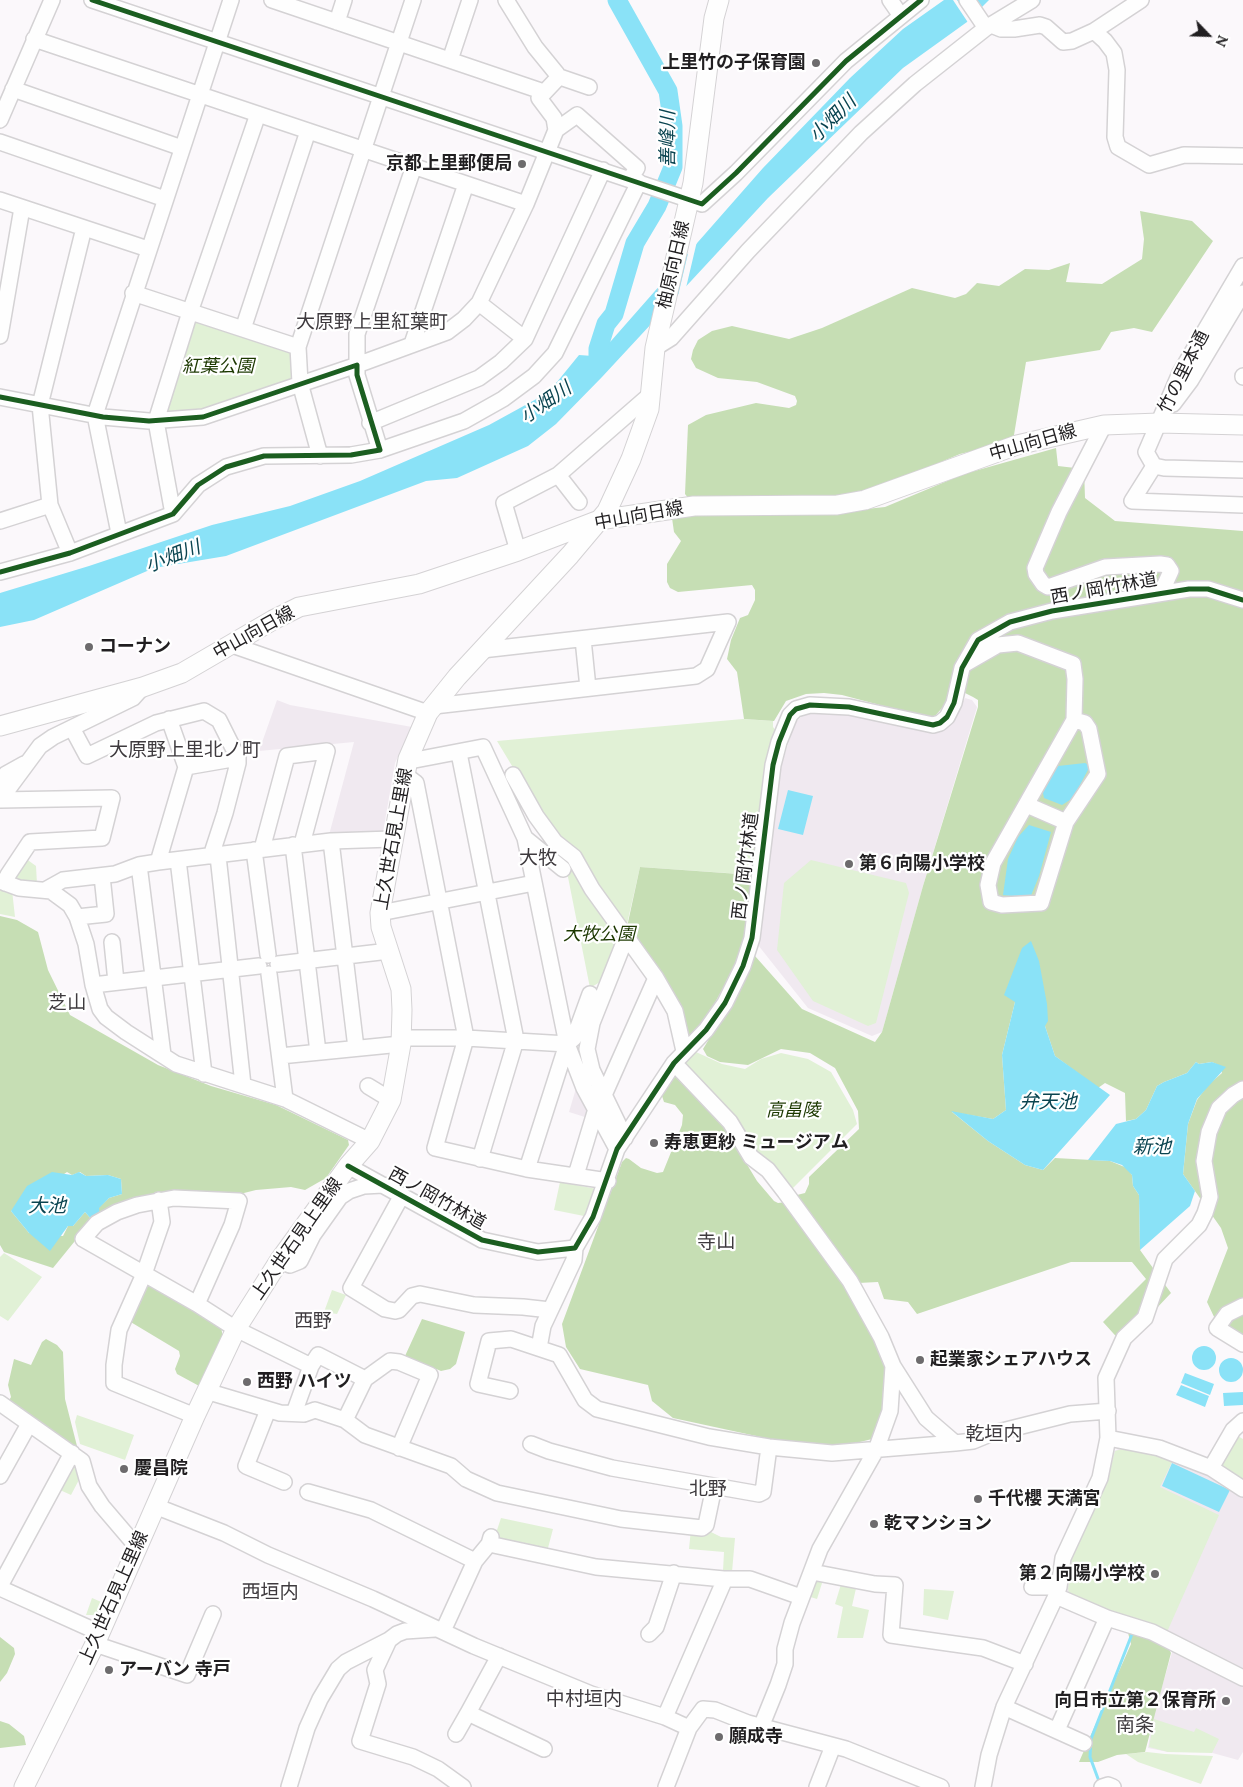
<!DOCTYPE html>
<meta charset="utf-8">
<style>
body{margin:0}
#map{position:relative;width:1243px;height:1787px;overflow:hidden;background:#fbf8fb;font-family:Lora,serif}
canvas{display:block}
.north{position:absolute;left:1183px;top:10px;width:50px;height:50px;-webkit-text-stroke:4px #fff;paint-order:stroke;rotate:114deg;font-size:14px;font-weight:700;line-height:20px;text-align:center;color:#211f21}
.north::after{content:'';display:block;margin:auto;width:18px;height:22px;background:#211f21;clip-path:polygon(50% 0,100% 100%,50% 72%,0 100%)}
</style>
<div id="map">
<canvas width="1243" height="1787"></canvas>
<div class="north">N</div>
</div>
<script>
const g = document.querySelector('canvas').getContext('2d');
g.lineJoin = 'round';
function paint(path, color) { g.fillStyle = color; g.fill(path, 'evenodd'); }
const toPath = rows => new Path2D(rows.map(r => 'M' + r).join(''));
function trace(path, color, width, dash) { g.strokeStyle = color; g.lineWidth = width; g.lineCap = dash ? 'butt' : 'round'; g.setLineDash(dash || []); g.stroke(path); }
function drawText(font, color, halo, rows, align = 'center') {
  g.font = font + ' Lora,"Noto Sans JP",serif'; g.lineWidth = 4.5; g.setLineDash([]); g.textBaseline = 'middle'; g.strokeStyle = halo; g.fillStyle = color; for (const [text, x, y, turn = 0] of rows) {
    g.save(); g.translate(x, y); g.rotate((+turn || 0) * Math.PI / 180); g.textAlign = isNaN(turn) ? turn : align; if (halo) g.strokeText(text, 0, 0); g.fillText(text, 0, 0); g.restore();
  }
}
paint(toPath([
 [965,698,972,700,977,707,923,886,882,1032,872,1036,808,1008,758,945,771,851,780,769,795,723,803,715,810,713,843,714,878,718,927,732,937,731,951,722],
 [277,700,290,705,412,727,395,763,383,832,379,835,329,835,354,742,259,751],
 [577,1085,591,1109,588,1118,569,1112],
 [1129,1444,1217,1476,1243,1493,1243,1672,1068,1595,1066,1590,1070,1558,1107,1478,1114,1451],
 [1173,1649,1243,1684,1243,1752,1238,1760,1209,1752,1168,1752,1148,1748,1153,1717]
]), '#f0e9f0');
paint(toPath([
 [196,320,291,351,293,379,212,408,162,416],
 [743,719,773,721,773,727,778,733,765,775,758,849,752,860,741,874,640,867,627,924,556,839,497,741],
 [25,858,36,866,37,884,15,881,12,875],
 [811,860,906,883,909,893,876,1023,868,1026,813,1001,777,950,784,883],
 [571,865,619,935,600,982,590,988,566,867],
 [0,886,12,890,15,917,0,914],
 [696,1052,722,1064,745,1069,761,1059,781,1053,808,1059,831,1072,853,1110,857,1124,791,1190,776,1170,757,1151,736,1121,684,1068,685,1063],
 [560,1182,597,1189,589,1217,554,1210],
 [4,1253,42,1277,8,1321,0,1316,0,1257],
 [332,1290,346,1295,337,1314,324,1312],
 [77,1415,134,1435,125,1460,80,1444,75,1422],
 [1236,1435,1243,1439,1243,1482,1220,1466],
 [1129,1447,1173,1460,1160,1487,1219,1515,1167,1632,1101,1610,1069,1593,1068,1589,1072,1559,1108,1478,1115,1451],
 [74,1464,79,1464,81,1476,71,1495,60,1490],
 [501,1518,553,1529,548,1548,500,1538,496,1533],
 [691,1529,709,1531,721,1537,735,1538,732,1572,723,1571,724,1552,689,1549],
 [814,1577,823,1580,817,1599,807,1596],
 [842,1581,857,1584,852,1606,869,1610,863,1638,837,1638,843,1607,835,1604],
 [924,1589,954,1591,948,1620,923,1615],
 [92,1598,106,1604,98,1615,86,1615],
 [1154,1719,1194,1732,1196,1728,1219,1739,1212,1753,1168,1752,1149,1747],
 [1147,1752,1165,1754,1213,1756,1201,1784,1138,1762,1126,1754]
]), '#e1f1d6');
paint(toPath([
 [1140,211,1192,221,1213,241,1152,332,1134,328,1111,332,1100,350,1026,362,1013,441,960,454,879,488,837,499,689,499,685,494,688,425,706,415,756,403,789,408,796,405,797,401,795,396,757,382,718,378,696,368,691,359,693,350,698,340,712,331,732,326,789,339,822,328,912,288,955,298,966,294,977,283,999,286,1025,269,1049,270,1070,263,1066,282,1102,284,1142,259,1144,239],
 [1056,448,1058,466,1084,469,1085,498,1115,521,1243,531,1243,1347,1224,1338,1207,1302,1228,1248,1221,1228,1183,1174,1188,1124,1197,1100,1208,1085,1222,1073,1220,1066,1212,1062,1199,1064,1196,1062,1187,1073,1164,1082,1157,1086,1146,1110,1136,1119,1126,1121,1125,1093,1105,1083,1098,1088,1055,1056,1045,1026,1015,1002,1002,1055,1006,1110,993,1119,952,1112,988,1141,1025,1165,1043,1170,1055,1158,1110,1161,1127,1168,1132,1175,1133,1186,1139,1195,1140,1250,1171,1293,1123,1344,1103,1322,1146,1279,1132,1262,1071,1262,917,1314,908,1302,884,1299,878,1282,858,1283,848,1292,888,1364,883,1412,872,1439,856,1443,832,1445,770,1439,673,1418,652,1401,648,1385,580,1369,566,1347,562,1324,622,1162,626,1158,629,1159,641,1168,657,1173,663,1172,682,1125,683,1115,675,1105,664,1102,662,1096,675,1076,682,1079,720,1120,757,1181,774,1201,778,1203,787,1202,797,1195,805,1193,809,1184,809,1177,859,1129,858,1111,835,1068,810,1053,781,1049,748,1065,720,1062,707,1056,703,1049,735,996,755,956,802,1009,875,1042,882,1032,923,886,978,707,978,700,973,697,965,693,956,692,935,716,925,717,842,695,824,693,806,694,786,701,774,721,744,719,737,672,727,659,731,640,740,618,748,615,755,600,755,590,752,585,678,592,670,588,667,582,667,564,681,541,674,532,672,518,677,516,728,514,820,514,885,507,964,474],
 [640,867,753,875,748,929,734,968,706,1019,690,1040,627,927],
 [0,916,17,920,38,932,48,970,70,1015,158,1065,211,1086,276,1105,348,1140,349,1145,326,1178,305,1190,291,1187,256,1190,244,1193,241,1196,171,1196,100,1217,98,1208,109,1198,122,1194,121,1179,108,1175,86,1176,80,1172,72,1175,67,1172,11,1211,29,1233,63,1236,68,1226,73,1226,85,1212,92,1220,53,1268,4,1252,0,1245],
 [143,1282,221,1326,223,1339,201,1387,177,1374,175,1369,180,1356,179,1351,129,1321],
 [422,1319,465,1332,456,1364,450,1369,441,1371,405,1356],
 [46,1339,57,1345,63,1352,65,1399,77,1446,74,1450,7,1404,11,1397,8,1385,14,1359,31,1365,42,1342],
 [1127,1629,1165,1642,1171,1653,1145,1752,1117,1755,1098,1762,1079,1762,1131,1644],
 [0,1637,14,1648,15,1654,7,1673,0,1682],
 [0,1721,9,1724,24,1736,26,1745,0,1748]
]), '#c6deb4');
paint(toPath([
 [944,0,989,0,967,22,903,68,768,198,602,377,556,424,528,446,457,478,426,481,226,556,154,568,34,620,0,627,0,593,89,566,212,525,290,506,360,481,489,425,540,397,557,382,579,355,593,356,611,341,763,168,850,78,903,29],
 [1085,763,1090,766,1073,798,1062,805,1044,798,1042,788,1058,766],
 [788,790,813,796,803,835,778,829],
 [1029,825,1051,832,1039,876,1030,898,1003,895,1008,859,1018,837],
 [1031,941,1039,961,1047,1004,1048,1021,1045,1026,1055,1056,1110,1095,1043,1170,1025,1165,988,1141,951,1111,993,1119,1006,1110,1002,1055,1015,1002,1004,995,1022,948],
 [1196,1062,1199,1064,1212,1062,1226,1067,1197,1099,1188,1124,1183,1174,1195,1191,1190,1206,1140,1250,1139,1195,1133,1186,1132,1175,1122,1165,1110,1161,1088,1160,1116,1124,1136,1119,1146,1110,1157,1086,1164,1082,1187,1073],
 [52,1172,72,1175,79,1172,86,1176,108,1175,121,1179,122,1194,109,1198,99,1208,100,1217,92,1220,85,1212,73,1226,68,1226,50,1251,29,1233,11,1211,27,1186],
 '1192 1358a12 12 0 1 1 24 0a12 12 0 1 1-24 0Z',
 '1219 1370a12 12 0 1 1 24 0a12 12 0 1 1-24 0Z',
 [1185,1373,1214,1384,1210,1395,1181,1383],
 [1181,1385,1209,1396,1205,1407,1176,1395],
 [1243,1392,1243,1405,1224,1406,1223,1393],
 [1172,1463,1230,1490,1219,1512,1162,1486]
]), '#8ae2f7');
paint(toPath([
 [953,0,957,0,971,21,969,24],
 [698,237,685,292,677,300,690,245]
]), '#fbf8fb');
trace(toPath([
 [1100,1784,1090,1757,1091,1739,1132,1634]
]), '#8ae2f7', 3);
trace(toPath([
 [598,366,598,349,606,324,614,314,635,243,657,206,673,167,673,126,668,91,617,0]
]), '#8ae2f7', 19);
const minor = toPath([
 [92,0,702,204,736,173,846,61,921,0],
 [272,0,544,92],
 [890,0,901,16],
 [967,0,986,28],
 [337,22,344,0],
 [991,25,1001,29,1014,29,1040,25,1046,27,1063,42,1072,41,1094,31,1141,0],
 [1094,31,1105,41,1114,53,1117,70,1115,137,1118,147,1149,165,1184,155,1243,156],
 [34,39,526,204],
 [450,60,470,0],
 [557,76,589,87],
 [13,89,182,148],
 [0,120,52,0],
 [556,130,577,115,637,168,630,179],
 [0,142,165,199],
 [414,166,357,334,357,365,447,332,464,319,479,303,526,204,556,130,554,118,539,98,557,79,557,74,535,47,506,0],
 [0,200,148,249],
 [1243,266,1180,373,1146,452,1154,466,1164,468,1243,470],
 [133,293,298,347],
 [479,303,525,339],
 [243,329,308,131],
 [0,336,22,208],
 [412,344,466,184],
 [655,348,671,338,748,251,861,133,915,84,986,28,1032,0],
 [1243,376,1243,377],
 [0,397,103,417,149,421,203,417,357,365,357,375,380,450,351,455,264,456,226,467,198,485,173,514,70,553,0,572],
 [1173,404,1191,380,1243,293],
 [370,423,479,378,501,362,525,339,603,170],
 [1104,425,1059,512,1035,568,1036,574,1043,584,1048,587,1105,567,1160,564,1167,565,1171,571,1161,593],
 [380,450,464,421,503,399,534,376,555,353,639,182],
 [320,456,300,383,298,347,413,0],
 [1154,466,1132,501,1243,505],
 [558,475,579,502],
 [173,514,156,421,190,312,258,114],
 [0,521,50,505],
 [119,533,95,415,231,0],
 [518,551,504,503,558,475,651,394],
 [70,553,50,505,40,405,84,228],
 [583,639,588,688],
 [232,645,428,713],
 [482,650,728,622],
 [965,664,998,645,1018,643,1073,664,1075,679,1074,720,993,863,988,885,991,902,1002,905,1041,903,1066,822,1098,774,1089,729,1085,723,1074,720],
 [434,706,696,676,707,669,728,622],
 [72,728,87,756,156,723,204,711,219,720,238,758,238,763,225,813,211,856],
 [459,753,516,1040,480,1159],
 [408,759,415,760,483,747,525,838,567,1044,574,1038,590,994],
 [186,767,238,758],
 [404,774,416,783,466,1038,435,1148,527,1169,608,1181],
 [513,775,536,816,555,842,574,857,592,889,656,978,675,1011,684,1051],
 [0,780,6,774,24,764],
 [0,800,112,798,102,838,30,842,8,875,5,883],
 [0,800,40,746,53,737,133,698,142,688],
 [1027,805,1066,822],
 [525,838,563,869],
 [331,841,356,1048],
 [293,845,318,1052],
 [262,849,287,756,327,751,302,844],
 [254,850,268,955],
 [218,856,243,1085],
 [178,860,204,1074],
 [158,862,186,767,169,719],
 [139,865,163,1055],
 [0,881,19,888,51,891,70,905,77,917,86,944,93,985,100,1009,106,1017,126,1032,176,1064,285,1099,370,1141],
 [45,890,63,880,115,874,139,865,158,862,331,841,392,839],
 [380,913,534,883],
 [77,917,106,914,102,876],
 [112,942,116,982],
 [278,964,389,951],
 [269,974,285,1099],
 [93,985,259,966],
 [402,1038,466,1038,567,1044],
 [567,1044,584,1088,617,1149],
 [280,1056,401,1044],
 [674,1063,730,1122,751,1157,768,1170,785,1192,850,1281,881,1337,893,1366,890,1411,876,1450,820,1549,792,1623,785,1649,785,1664,778,1685,761,1727],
 [368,1086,391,1100],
 [604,1095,656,978],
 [625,1138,592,1070,587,1049,592,1023,627,935],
 [348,1166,482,1240,538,1252,575,1248,593,1217,617,1149,674,1063,706,1030,725,1003,743,966,752,938,773,765,779,742,790,715,796,709,810,705,849,707,933,725,940,723,947,717,954,703,962,668,978,640,1010,622,1052,611,1189,589,1208,589,1243,600],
 [527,1169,567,1044],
 [576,1175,596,1109],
 [402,1195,351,1288,385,1309,395,1311,399,1310,412,1296,420,1294,474,1305,523,1307,550,1310],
 [159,1200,162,1222,144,1274,119,1330,114,1365,114,1383,195,1416],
 [279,1261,290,1265,300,1261,313,1235,340,1197,349,1191,364,1186,383,1185],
 [197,1304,232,1225,239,1201,174,1198,137,1205,117,1212,97,1223,83,1239,197,1304,236,1329,311,1366],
 [1243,1306,1227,1314,1217,1328,1243,1344],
 [539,1348,543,1326,574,1260,575,1248],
 [893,1366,926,1418,955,1443],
 [365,1379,390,1361,399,1362,430,1375,399,1448],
 [206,1391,280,1413,304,1414,315,1410,345,1420,365,1435,451,1466,466,1479,497,1493,621,1519,702,1528,706,1525,714,1487],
 [510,1391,478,1384,489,1341,511,1339,559,1355,585,1400,597,1409,709,1437,769,1447,832,1453,955,1443,973,1441,990,1434,1070,1414,1108,1411],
 [0,1403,82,1461,89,1486,102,1506,137,1547],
 [268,1410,246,1466,284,1482],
 [294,1413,311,1366,318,1355,365,1379,345,1420],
 [1108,1438,1159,1448,1211,1468,1243,1489],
 [531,1444,549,1451,612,1468,759,1494,763,1492,769,1447],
 [1211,1468,1233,1430,1243,1421],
 [0,1476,29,1424],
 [308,1492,371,1510,475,1561],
 [155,1506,224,1533,268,1555,373,1599,474,1646,591,1694,665,1717,689,1728],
 [489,1544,596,1567,724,1579,750,1579,801,1597],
 [812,1572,875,1584,895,1585,891,1635,983,1648,1025,1664],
 [0,1586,72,1453],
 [1032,1587,1059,1587],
 [0,1588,100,1633],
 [1056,1596,1107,1618,1152,1632,1243,1678],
 [443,1631,475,1561,489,1544,491,1537],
 [649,1634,656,1627,674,1573],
 [389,1640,375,1670,378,1684,360,1741,413,1757,438,1769,463,1787],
 [95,1644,187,1675,213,1614],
 [1004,1707,1084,1743],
 [468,1713,499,1656],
 [665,1717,725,1579],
 [1057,1730,1107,1618],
 [456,1734,468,1713,544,1749],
 [289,1787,307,1728,320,1699,338,1669,346,1662,389,1640,397,1634,405,1631,435,1629],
 [666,1787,689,1728,703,1709,715,1710,748,1723,846,1749,941,1787],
 [817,1787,833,1746],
 [983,1787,989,1755,1004,1707,1056,1596,1059,1587,1063,1558,1100,1478,1108,1438,1106,1378,1124,1338,1145,1318,1165,1259,1199,1225,1205,1213,1210,1197,1204,1161,1209,1132,1219,1108,1233,1095,1243,1089],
 [1102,1787,1108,1785,1113,1787]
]);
const major = toPath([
 [0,726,143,687,182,673,273,620,299,607,419,584,518,551,599,520,694,506,837,505,865,500,1017,445,1104,425,1159,423,1243,425],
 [24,1787,95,1644,195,1416,236,1329,279,1261,348,1166,370,1141,391,1100,401,1044,402,1010,401,989,381,927,380,913,408,759,428,713,457,677,570,555,607,511,631,459,649,409,655,348,693,183,714,18,719,0]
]);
trace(minor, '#d4d2d4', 18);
trace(major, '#d4d2d4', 21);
trace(minor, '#fefefe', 15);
trace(major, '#fefefe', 19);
trace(toPath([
 [92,0,702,204,736,173,846,61,921,0],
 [0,397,103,417,149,421,203,417,357,365,357,375,380,450,351,455,264,456,226,467,198,485,173,514,70,553,0,572],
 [348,1166,482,1240,538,1252,575,1248,593,1217,617,1149,674,1063,706,1030,725,1003,743,966,752,938,773,765,779,742,790,715,796,709,810,705,849,707,933,725,940,723,947,717,954,703,962,668,978,640,1010,622,1052,611,1189,589,1208,589,1243,600]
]), '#1b5e20', 5);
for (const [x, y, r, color] of [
 [816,63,5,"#6d6b6d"],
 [522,164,5,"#6d6b6d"],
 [89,647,5,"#6d6b6d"],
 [849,864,5,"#6d6b6d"],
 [654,1143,5,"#6d6b6d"],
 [920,1360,5,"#6d6b6d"],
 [247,1382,5,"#6d6b6d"],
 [124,1469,5,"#6d6b6d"],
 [978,1499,5,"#6d6b6d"],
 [874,1524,5,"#6d6b6d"],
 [1155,1574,5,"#6d6b6d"],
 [109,1670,5,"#6d6b6d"],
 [1226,1701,5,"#6d6b6d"],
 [719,1737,5,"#6d6b6d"]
]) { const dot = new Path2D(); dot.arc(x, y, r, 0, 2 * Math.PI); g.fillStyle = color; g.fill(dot); trace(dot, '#fff', 2); }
drawText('bold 18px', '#211f21', '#fff', [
 ["上里竹の子保育園",806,63,"right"],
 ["京都上里郵便局",512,164,"right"],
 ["コーナン",99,647],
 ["第６向陽小学校",859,864],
 ["寿恵更紗 ミュージアム",664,1143],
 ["起業家シェアハウス",930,1360],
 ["西野 ハイツ",257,1382],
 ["慶昌院",134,1469],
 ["千代櫻 天満宮",988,1499],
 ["乾マンション",884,1524],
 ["第２向陽小学校",1145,1574,"right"],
 ["アーバン 寺戸",119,1670],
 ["向日市立第２保育所",1216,1701,"right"],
 ["願成寺",729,1737]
], 'left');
drawText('18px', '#211f21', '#fff', [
 ["柚原向日線",674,265,-77],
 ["竹の里本通",1184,372,-63],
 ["中山向日線",1033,443,-16],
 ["中山向日線",639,516,-10],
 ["西ノ岡竹林道",1104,589,-10],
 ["中山向日線",254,633,-29],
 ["上久世石見上里線",394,839,-80],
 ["西ノ岡竹林道",746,866,-83],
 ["西ノ岡竹林道",437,1199,29],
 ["上久世石見上里線",297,1239,-55],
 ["上久世石見上里線",114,1598,-66]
]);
drawText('italic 18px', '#1c3800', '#fff', [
 ["紅葉公園",218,367],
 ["大牧公園",599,935],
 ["高畠陵",793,1111]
]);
drawText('italic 19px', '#0a4450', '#fff', [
 ["小畑川",833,119,-45],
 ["善峰川",669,139,-90],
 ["小畑川",546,403,-35],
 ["小畑川",173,557,-21],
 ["弁天池",1048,1103],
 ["新池",1152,1148],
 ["大池",47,1207]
]);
drawText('19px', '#3e3a3e', '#fff', [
 ["大原野上里紅葉町",372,323],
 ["大原野上里北ノ町",185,751],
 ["大牧",538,859],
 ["芝山",67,1004],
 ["寺山",716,1243],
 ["西野",313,1322],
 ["乾垣内",994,1435],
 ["北野",708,1490],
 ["西垣内",270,1593],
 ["中村垣内",584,1700],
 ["南条",1135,1726]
]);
</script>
